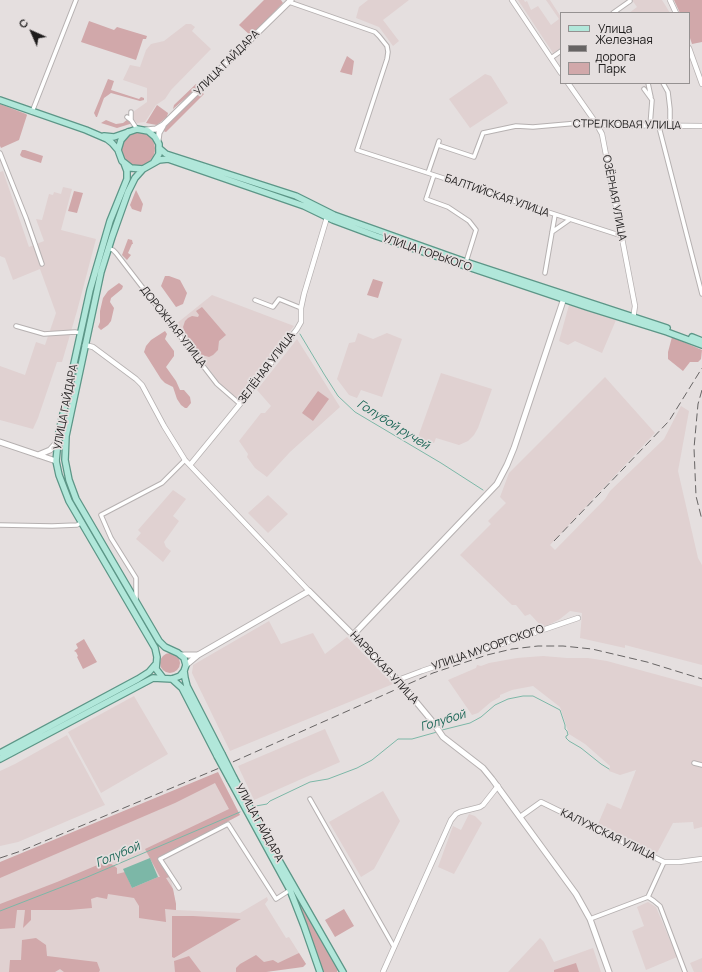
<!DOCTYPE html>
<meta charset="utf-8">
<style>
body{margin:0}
#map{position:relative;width:702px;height:972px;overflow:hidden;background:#e5dfdf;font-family:Manrope,sans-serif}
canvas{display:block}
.legend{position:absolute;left:560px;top:12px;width:130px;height:72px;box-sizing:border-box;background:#e5dfdf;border:1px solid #959191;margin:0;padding:5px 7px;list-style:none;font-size:12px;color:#1e1c1c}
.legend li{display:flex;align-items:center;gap:8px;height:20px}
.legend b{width:20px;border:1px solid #959191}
.north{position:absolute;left:12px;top:12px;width:40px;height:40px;-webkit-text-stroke:3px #e5dfdf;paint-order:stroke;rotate:315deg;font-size:11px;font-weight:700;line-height:16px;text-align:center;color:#1e1c1c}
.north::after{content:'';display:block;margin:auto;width:14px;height:18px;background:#1e1c1c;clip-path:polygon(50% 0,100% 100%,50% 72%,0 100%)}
</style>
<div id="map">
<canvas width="702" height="972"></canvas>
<ul class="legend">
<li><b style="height:5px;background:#b1e7da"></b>Улица</li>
<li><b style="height:5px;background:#676464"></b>Железная дорога</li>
<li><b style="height:11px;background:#d1a8aa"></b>Парк</li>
</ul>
<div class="north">С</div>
</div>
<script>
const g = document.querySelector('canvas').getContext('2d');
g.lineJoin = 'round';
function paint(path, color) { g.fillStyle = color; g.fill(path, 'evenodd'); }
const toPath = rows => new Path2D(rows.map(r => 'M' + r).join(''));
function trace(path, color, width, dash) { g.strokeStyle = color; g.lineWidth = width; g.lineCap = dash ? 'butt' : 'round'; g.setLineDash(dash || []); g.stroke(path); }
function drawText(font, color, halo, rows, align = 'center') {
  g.font = font + ' Manrope,sans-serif'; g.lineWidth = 3.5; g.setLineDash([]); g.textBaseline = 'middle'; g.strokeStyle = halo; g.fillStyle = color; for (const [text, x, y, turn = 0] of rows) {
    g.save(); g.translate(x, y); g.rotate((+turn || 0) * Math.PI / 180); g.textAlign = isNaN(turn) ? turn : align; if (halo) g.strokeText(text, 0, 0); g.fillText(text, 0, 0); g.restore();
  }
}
paint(toPath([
 [368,0,409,0,383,20,399,41,393,46,379,27,356,18,359,7],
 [518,0,524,0,525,2,527,1,531,10,538,6,551,25,559,19,546,0,550,0,561,17,561,48,553,53],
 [632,0,662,0,670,13,629,13,637,7],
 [186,24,191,24,195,27,192,31,211,49,171,90,165,99,156,105,145,122,137,123,133,119,132,115,133,112,147,102,147,88,123,80,130,65,140,67,146,50,151,44,164,41],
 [485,74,491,76,508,103,470,128,449,99],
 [3,171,29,247,44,241,36,219,42,220,49,194,53,195,54,192,61,194,63,187,72,189,61,230,96,239,77,311,62,362,57,362,38,418,33,429,0,420,0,366,25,375,36,342,45,345,56,313,40,269,13,280,5,258,0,256,0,172],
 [212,295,294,326,238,399,221,385,176,324],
 [569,305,616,320,602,353,575,341,568,345,559,341],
 [358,333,373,339,387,333,402,339,382,397,361,390,357,398,349,395,337,379,349,343,355,342],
 [297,339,340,407,290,452,267,477,255,468,247,457,248,454,239,441,261,413,265,413,271,406,257,390],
 [441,373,492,389,478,428,474,435,468,441,459,445,436,438,434,443,418,437],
 [605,377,655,433,550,545,555,550,605,499,610,491,664,439,681,406,689,411,678,471,698,558,702,565,702,665,625,645,625,648,580,638,582,613,570,611,560,619,543,628,530,614,525,616,516,605,512,605,460,555,491,524,488,521,506,503,500,497,509,473],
 [173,490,186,499,173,516,179,521,164,542,166,547,171,551,163,562,136,539,141,533,138,530],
 [268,495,288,514,268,533,248,513],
 [269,621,281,644,313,633,325,654,347,637,393,684,230,751,192,673,193,665],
 [543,656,567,658,588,658,607,661,702,687,702,827,694,829,693,822,673,823,657,853,598,824,607,803,621,809,636,770,620,775,609,771,610,766,585,744,569,734,560,707,533,686,512,690,500,695,500,697,491,702,478,713,472,715,448,680,476,668,477,665,481,666,489,663,517,658],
 [134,696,168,754,101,793,68,732],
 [325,729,340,762,254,800,238,766],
 [67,735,105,805,18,842,0,846,0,771,15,764],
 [218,774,233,801,238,816,158,858,171,880,176,904,176,910,240,913,267,897,268,900,265,904,286,938,289,937,306,964,266,972,0,972,0,869],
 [383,791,400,821,374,869,361,877,329,822],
 [469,814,475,816,482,823,454,874,438,867,453,826,461,830],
 [648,902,656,907,677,957,646,970,632,931,644,926,637,907],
 [540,938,544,942,554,962,593,948,601,972,508,972],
 [702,958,702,972,694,972,690,963]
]), '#e0d1d1');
paint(toPath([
 [264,0,281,0,283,3,251,36,239,25],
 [674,0,702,0,702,42,692,44,689,35,689,13,680,13],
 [89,21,114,30,117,27,147,36,146,39,143,39,136,60,81,42],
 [347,56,354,61,352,75,340,72],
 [108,79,114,81,111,90,139,99,141,97,144,98,144,100,140,101,111,93,104,98,97,117,96,117,94,113],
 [196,84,197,85,195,90,173,109,174,105],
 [201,92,204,94,166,132,163,131,166,125],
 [0,104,26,114,27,115,19,140,1,148,0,146],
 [157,105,168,113,167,117,157,125,146,123],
 [128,119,133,123,117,128,101,123,106,120,116,124,123,123],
 '121 149a17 17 0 1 1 34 0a17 17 0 1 1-34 0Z',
 [22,150,25,150,43,156,41,163,22,157,20,155],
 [136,190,143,204,141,212,132,209,130,205],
 [74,191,83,193,77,213,68,211],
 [128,239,132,240,133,244,132,244,128,253,131,255,127,260,122,255],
 [165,276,169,276,180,280,187,293,183,304,176,307,161,286],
 [373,279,383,282,378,298,367,295],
 [119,283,123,286,122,289,111,298,110,302,114,308,111,321,108,325,101,330,98,327,100,322,100,311,103,298,108,291],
 [202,307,226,335,219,341,218,350,213,355,209,357,202,355,200,353,185,333,183,327,185,321,188,318,192,316,198,317,199,315,196,311],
 [165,331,167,334,165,339,174,351,174,356,166,367,176,381,180,390,184,390,190,397,191,403,187,408,185,408,181,405,177,399,173,387,165,383,161,379,144,352,146,346,151,340],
 [672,337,702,350,701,359,698,362,690,362,683,371,668,359,668,352],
 [318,391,329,399,313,421,302,413],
 [84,639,97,662,83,669,77,657,78,656,76,652,74,651,78,648,76,644],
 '160 663a10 10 0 1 1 20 0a10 10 0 1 1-20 0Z',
 [218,772,240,815,158,858,170,877,166,878,173,889,176,904,176,910,165,909,166,922,139,918,139,906,134,898,108,894,107,899,97,897,91,899,92,908,69,910,31,910,31,920,23,928,25,910,17,910,15,928,0,929,0,904,57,882,107,861,117,868,117,874,125,872,132,888,158,877,160,877,145,849,229,809,215,783,175,803,0,878,0,862],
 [300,901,338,969,337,972,323,972,297,902],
 [344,909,354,926,335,937,325,920],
 [172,916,193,916,241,919,174,958,172,957],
 [36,938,46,945,47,956,97,962,100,970,99,972,64,972,60,969,55,972,9,972,10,960,21,960,22,940],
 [299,953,306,964,303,967,266,972,236,972,236,968,240,964,256,955,264,962,273,960,278,963],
 [189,956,201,972,175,972,174,961],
 [576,963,579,972,554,972,554,970]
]), '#d1a8aa');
paint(toPath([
 [150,858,158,877,132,888,123,869]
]), '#7cb7a7');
trace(toPath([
 [524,22,525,23],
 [300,334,324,374,338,396,355,412,441,463,483,490],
 [442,730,470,723,481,717,495,705,508,699,523,696,533,696,560,710,565,725,565,729,567,731,568,735,566,736,566,738,569,741,581,748,601,764,609,769],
 [256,806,267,804,270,801,310,782,328,779,357,768,372,760,398,739,412,739,437,732],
 [0,911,85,878,240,812]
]), '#7cb7a7', 1);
const minor = toPath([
 [289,2,375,32,379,36,387,46,388,52,387,59,357,150,622,236],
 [613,13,630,1],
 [551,58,561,51],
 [648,83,651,97],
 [663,83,668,92,670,109,670,127],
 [644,89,652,100,650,126],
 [32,112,76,0],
 [131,112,131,120],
 [127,117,131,120,137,129],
 [659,127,702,294],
 [438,145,474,157,483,133,516,126,533,127,590,122,596,123],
 [0,153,26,218,42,264],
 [428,173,439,141],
 [434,175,426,199,448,207,469,221,476,230,466,262],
 [552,232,569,220],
 [108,248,113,250,116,253,217,384,240,404],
 [545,273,555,215],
 [255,300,273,307,279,299,301,308],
 [16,326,44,334,75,332,81,333],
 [0,525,52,526,77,525,82,522],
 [136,599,136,578,111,538,101,515,162,483,185,460],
 [694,763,702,765],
 [310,799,394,947],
 [179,888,160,859,228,824,276,899,290,890],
 [648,897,654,901,660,906,685,972],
 [590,919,648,897,664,862]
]);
const tertiary = toPath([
 [512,0,561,73],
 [670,0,676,13],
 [689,48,702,84],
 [568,83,596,123,602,134,635,306,633,319],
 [596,123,603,125,702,126],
 [85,345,93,347,136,379,142,385,164,426,185,460,309,591],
 [190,465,240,404,297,329,301,322,301,308,304,294,328,214],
 [398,680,422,671,578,618],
 [520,817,541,802,664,862,679,862,702,859],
 [383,972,451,820,456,814,460,812,480,807,483,805,498,786]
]);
const secondary = toPath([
 [146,130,156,129,163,125,291,0],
 [158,141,159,133,163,126],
 [0,442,56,461],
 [38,455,50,450,58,441],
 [353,635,497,484,507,465,514,448,565,295],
 [181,655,197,655],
 [186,665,198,655,309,591,398,680,432,721,443,737,483,768,492,779,576,894,590,919,609,972]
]);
const primary = toPath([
 [0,100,86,130,107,139,112,143,118,150],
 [128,132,121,140,118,150,122,161,131,168,143,169,159,160,168,159,304,206,333,220,376,236,587,307,667,332,702,345],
 [104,136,114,137,137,129,148,131,155,137,159,144,159,154,154,162],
 [159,148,166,154,296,196,334,215,466,262,667,328],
 [124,163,127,171,127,179,110,221,90,290,59,432,56,461,59,475,69,501,155,648,157,657,156,669,163,678],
 [143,169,135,178,128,192,112,237,101,272,66,436,65,460,69,480,76,499,159,641,165,647,178,653,184,658,186,665,184,671,185,678,187,686,222,754],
 [692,337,702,341],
 [172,679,182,688,217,756],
 [0,753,138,679,149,672,155,665],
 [0,759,153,678,172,679,180,676,184,671],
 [234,778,272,848,343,972],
 [230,780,290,890,304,926,320,972]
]);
trace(minor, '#b6b1b1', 5.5);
trace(tertiary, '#b6b1b1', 6);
trace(secondary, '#b6b1b1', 7);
trace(primary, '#5c9687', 8);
trace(minor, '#fff', 3.5);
trace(tertiary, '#fff', 4.5);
trace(secondary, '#fff', 5);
trace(primary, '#b1e7da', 5.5);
trace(toPath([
 [702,390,698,404,694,448,696,496,702,520],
 [554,541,669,421,702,368],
 [0,858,21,851,217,769,433,673,487,655,512,649,538,646,563,646,592,649,647,662,702,679]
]), '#676464', 1, [8, 4]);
const primaryBridge = toPath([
 [222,754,234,778],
 [217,756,230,780]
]);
trace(primaryBridge, '#5c9687', 8, []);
trace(primaryBridge, '#b1e7da', 5.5);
drawText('11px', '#1e1c1c', '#e5dfdf', [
 ["УЛИЦА ГАЙДАРА",227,63,-45],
 ["СТРЕЛКОВАЯ УЛИЦА",627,125,1],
 ["БАЛТИЙСКАЯ УЛИЦА",497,196,19],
 ["ОЗЁРНАЯ УЛИЦА",614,198,79],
 ["УЛИЦА ГОРЬКОГО",427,253,19],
 ["ДОРОЖНАЯ УЛИЦА",173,327,52],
 ["ЗЕЛЁНАЯ УЛИЦА",267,368,-53],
 ["УЛИЦА ГАЙДАРА",66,407,-79],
 ["УЛИЦА МУСОРГСКОГО",488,648,-19],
 ["НАРВСКАЯ УЛИЦА",384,668,47],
 ["УЛИЦА ГАЙДАРА",259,823,61],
 ["КАЛУЖСКАЯ УЛИЦА",608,835,26]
]);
drawText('italic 12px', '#1a6656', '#e5dfdf', [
 ["Голубой ручей",393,425,32],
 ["Голубой",443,721,-17],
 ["Голубой",118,855,-23]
]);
</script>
